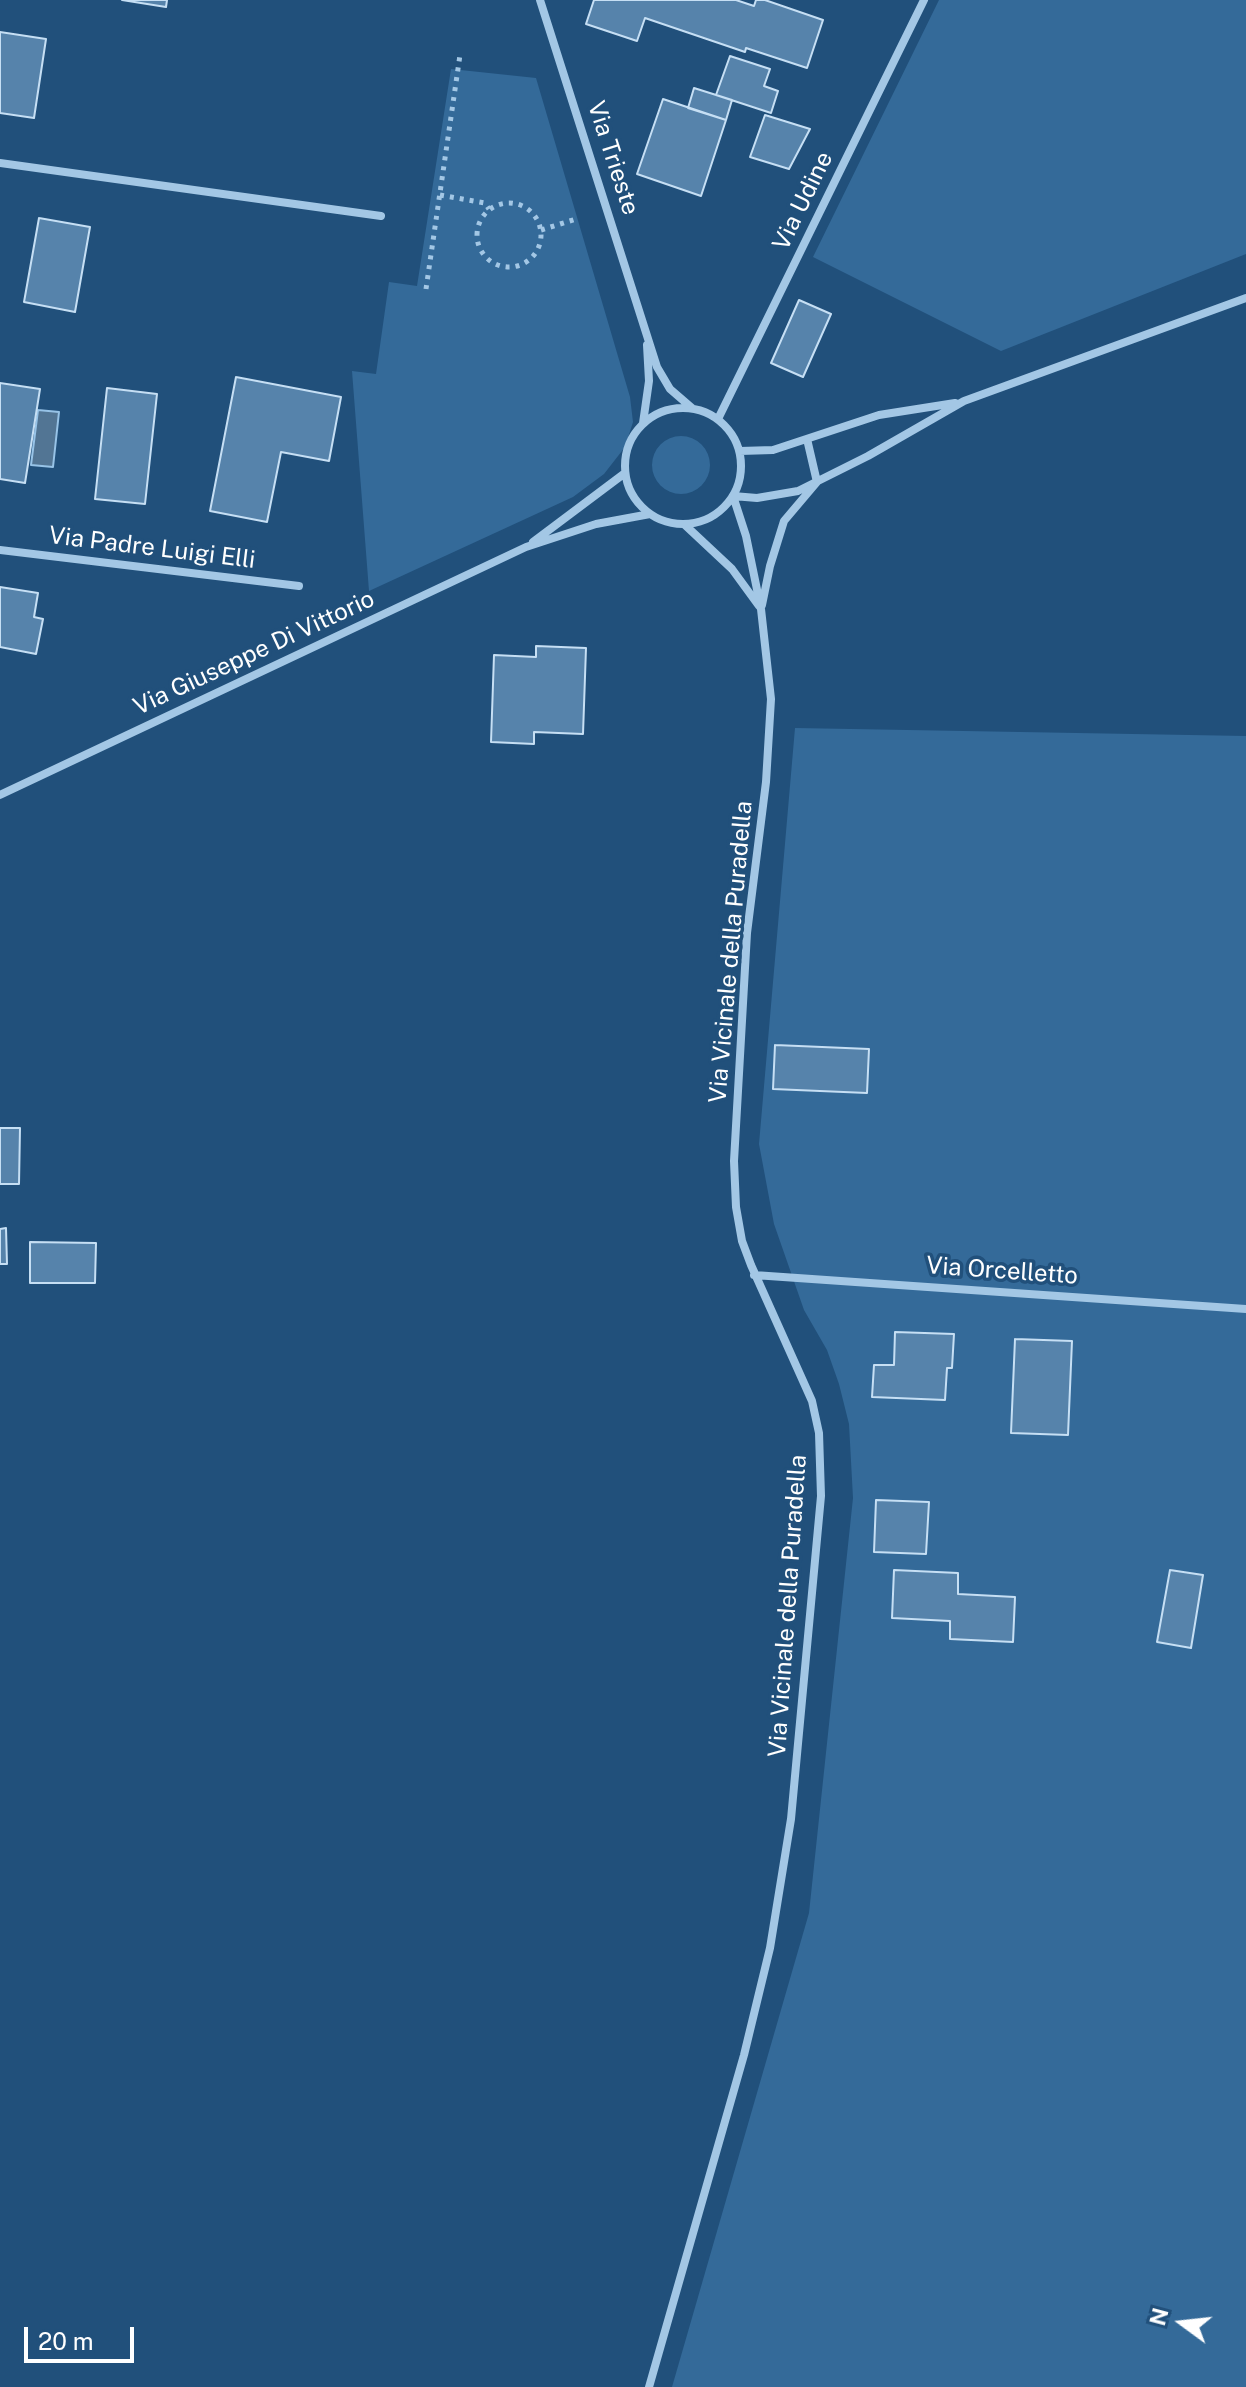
<!DOCTYPE html>
<style>
body{margin:0}
#map{position:relative;width:1246px;height:2387px;overflow:hidden;background:#21507b;font-family:"Public Sans",sans-serif}
canvas{display:block}
.north{position:absolute;left:1142px;top:2283px;width:80px;height:80px;-webkit-text-stroke:6px #21507b;paint-order:stroke;rotate:285deg;font-size:22px;font-weight:700;line-height:32px;text-align:center;color:#fff}
.north::after{content:'';display:block;margin:auto;width:28px;height:36px;background:#fff;clip-path:polygon(50% 0,100% 100%,50% 72%,0 100%)}
.scale{position:absolute;left:24px;top:2327px;width:110px;height:36px;box-sizing:border-box;border:4px solid #fff;border-top:0;padding-left:10px;font-size:24px;line-height:28px;white-space:nowrap;color:#fff;-webkit-text-stroke:6px #21507b;paint-order:stroke}
</style>
<div id="map">
<canvas width="1246" height="2387"></canvas>
<div class="north">N</div>
<div class="scale">20 m</div>
</div>
<script>
const g = document.querySelector('canvas').getContext('2d');
g.lineJoin = 'round';
function paint(path, color) { g.fillStyle = color; g.fill(path, 'evenodd'); }
const toPath = rows => new Path2D(rows.map(r => 'M' + r).join(''));
function trace(path, color, width, dash) { g.strokeStyle = color; g.lineWidth = width; g.lineCap = dash ? 'butt' : 'round'; g.setLineDash(dash || []); g.stroke(path); }
function drawText(font, color, halo, rows, align = 'center') {
  g.font = font + ' "Public Sans",sans-serif'; g.lineWidth = 7; g.setLineDash([]); g.textBaseline = 'middle'; g.strokeStyle = halo; g.fillStyle = color; for (const [text, x, y, turn = 0] of rows) {
    g.save(); g.translate(x, y); g.rotate((+turn || 0) * Math.PI / 180); g.textAlign = isNaN(turn) ? turn : align; if (halo) g.strokeText(text, 0, 0); g.fillText(text, 0, 0); g.restore();
  }
}
paint(toPath([
 [939,0,1246,0,1246,254,1001,351,813,257],
 [451,69,536,78,630,397,633,422,625,447,604,474,573,497,369,591,352,371,376,374,389,282,417,286],
 '652 465a29 29 0 1 1 58 0a29 29 0 1 1-58 0Z',
 [795,728,1246,736,1246,2387,672,2387,809,1913,853,1498,849,1424,839,1384,827,1350,804,1310,774,1224,759,1144]
]), '#346a99');
const water = toPath([
 [38,410,59,412,53,467,31,465,38,410]
]);
paint(water, '#527594');
trace(water, '#97c3e7', 2);
const building = toPath([
 [122,0,167,0,166,7,122,0],
 [594,0,736,0,754,6,756,0,765,0,823,20,807,68,746,48,745,52,645,18,637,41,586,24,594,0],
 [0,32,46,39,34,118,0,113,0,32],
 [730,56,770,69,764,86,778,91,771,113,716,95,730,56],
 [694,88,732,100,726,120,688,108,694,88],
 [663,99,726,120,701,196,637,174,663,99],
 [765,115,810,129,789,169,750,157,765,115],
 [39,218,90,227,75,312,24,302,39,218],
 [799,300,831,314,803,377,771,363,799,300],
 [236,377,341,397,329,461,281,452,267,522,210,511,236,377],
 [0,383,40,389,25,483,0,479,0,383],
 [107,388,157,394,145,504,95,499,107,388],
 [0,587,38,593,34,617,43,619,36,654,0,647,0,587],
 [536,646,586,648,583,734,534,732,534,744,491,742,494,655,536,657,536,646],
 [775,1045,869,1049,867,1093,773,1089,775,1045],
 [0,1128,20,1128,19,1184,0,1184,0,1128],
 [6,1228,7,1264,0,1264,0,1229,6,1228],
 [30,1242,96,1243,95,1283,30,1283,30,1242],
 [895,1332,954,1334,952,1368,947,1368,945,1400,872,1397,874,1365,894,1365,895,1332],
 [1015,1339,1072,1341,1068,1435,1011,1433,1015,1339],
 [876,1500,929,1502,926,1554,874,1552,876,1500],
 [894,1570,958,1573,958,1594,1015,1597,1013,1642,950,1639,950,1621,892,1618,894,1570],
 [1170,1570,1203,1575,1191,1648,1157,1642,1170,1570]
]);
paint(building, '#5683ab');
trace(building, '#c6dff4', 2);
trace(toPath([
 [440,195,485,203,489,209],
 '477 235a32 32 0 1 1 64 0a32 32 0 1 1-64 0Z',
 [541,230,576,219],
 [426,289,460,55]
]), '#a3c7e5', 5, [4, 6]);
trace(toPath([
 [540,0,657,367,670,389,692,408],
 [0,163,381,216],
 '625 466a58 58 0 1 1 116 0a58 58 0 1 1-116 0Z',
 [718,419,924,0],
 [643,423,649,381,647,345],
 [740,451,773,450,879,415,955,403],
 [685,525,732,569,759,606],
 [533,542,625,473],
 [0,550,299,586],
 [762,605,770,566,784,521,817,482,807,439],
 [0,795,526,547,596,524,650,514],
 [754,1275,1246,1309],
 [649,2387,744,2055,770,1948,791,1819,821,1496,819,1433,812,1401,751,1265,742,1241,736,1207,734,1161,747,933,766,782,771,699,761,609,746,536,733,496,757,498,798,491,868,456,964,401,1246,298]
]), '#a3c7e5', 8);
drawText('24px', '#fff', '#21507b', [
 ["Via Trieste",613,158,72],
 ["Via Udine",803,201,-64],
 ["Via Padre Luigi Elli",152,548,7],
 ["Via Giuseppe Di Vittorio",254,653,-25],
 ["Via Vicinale della Puradella",731,952,-85],
 ["Via Orcelletto",1002,1271,4],
 ["Via Vicinale della Puradella",788,1606,-86]
]);
</script>
